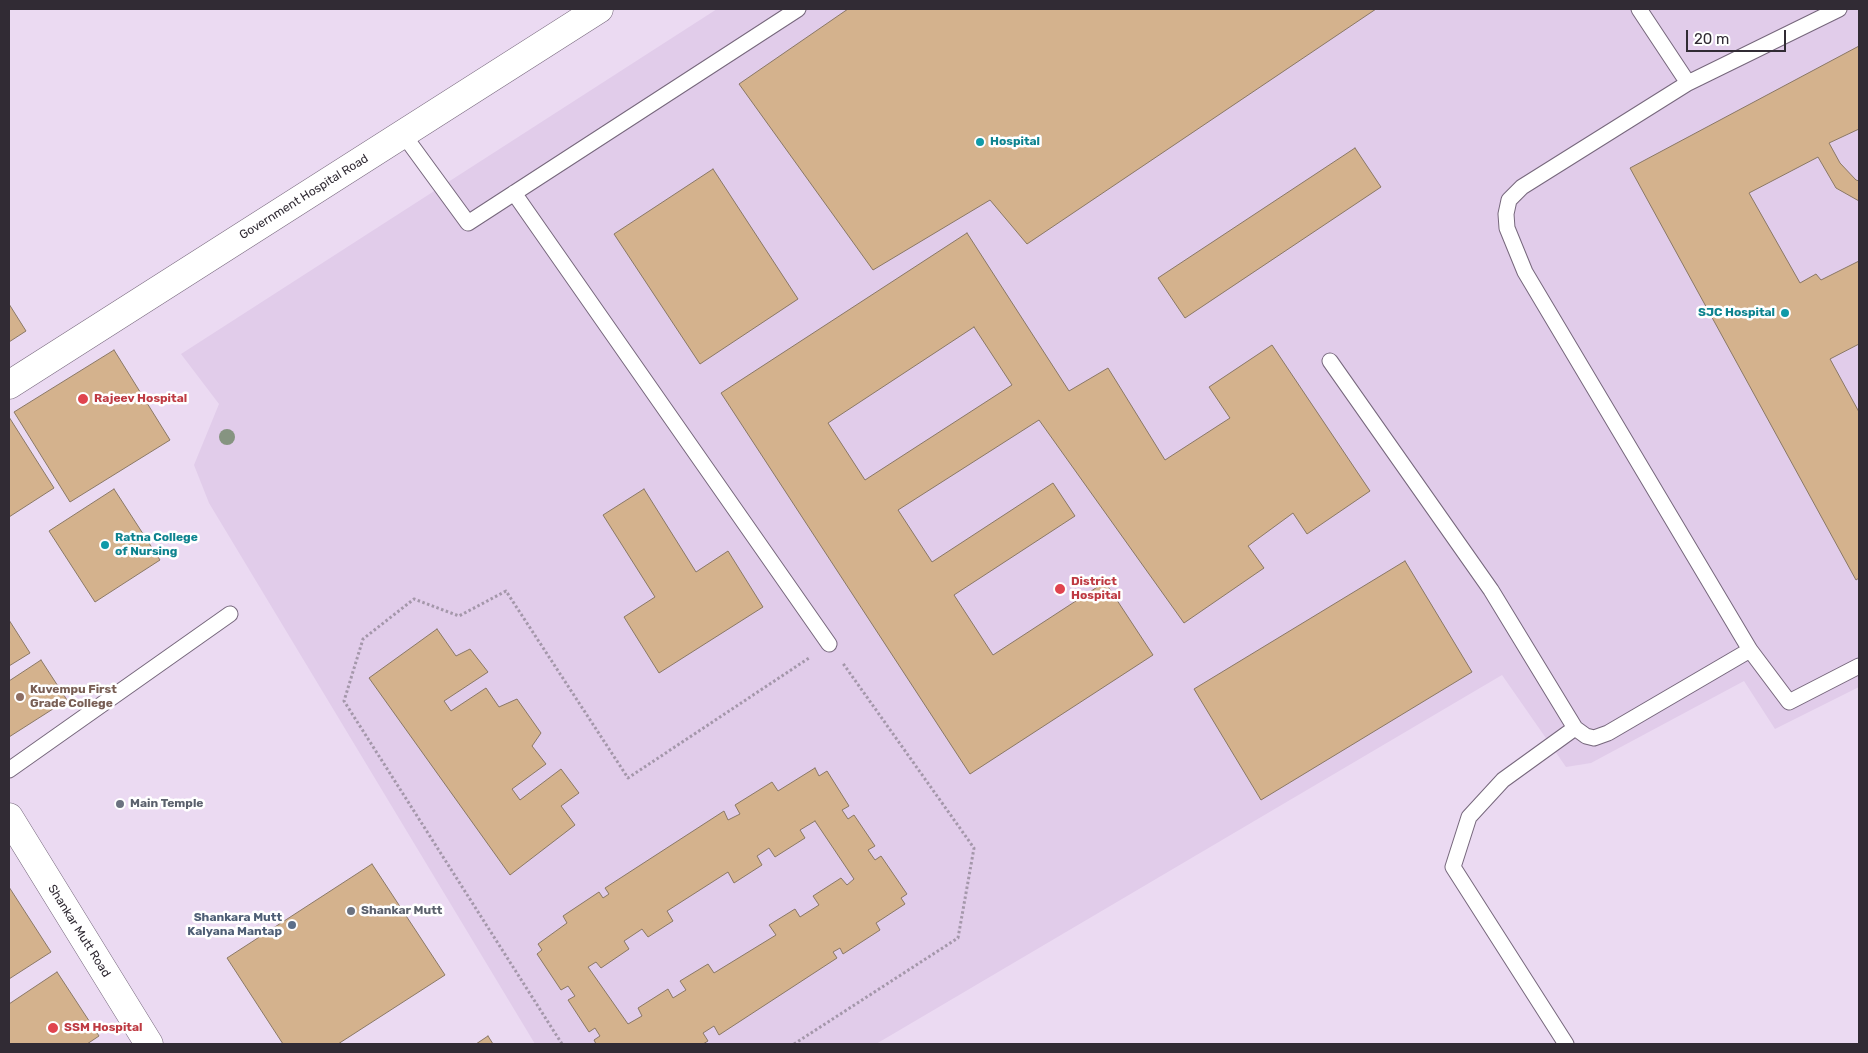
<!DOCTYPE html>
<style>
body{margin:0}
#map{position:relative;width:1868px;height:1053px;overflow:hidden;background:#ebdaf2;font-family:Rubik,sans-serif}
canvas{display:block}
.frame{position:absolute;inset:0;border:10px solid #312b34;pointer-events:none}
.scale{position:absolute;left:1686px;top:30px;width:100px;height:22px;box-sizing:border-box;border:2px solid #312b34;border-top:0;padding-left:6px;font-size:15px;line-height:18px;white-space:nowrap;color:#312b34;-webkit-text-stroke:4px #fff;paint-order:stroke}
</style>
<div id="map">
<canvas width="1868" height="1053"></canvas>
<div class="frame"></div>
<div class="scale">20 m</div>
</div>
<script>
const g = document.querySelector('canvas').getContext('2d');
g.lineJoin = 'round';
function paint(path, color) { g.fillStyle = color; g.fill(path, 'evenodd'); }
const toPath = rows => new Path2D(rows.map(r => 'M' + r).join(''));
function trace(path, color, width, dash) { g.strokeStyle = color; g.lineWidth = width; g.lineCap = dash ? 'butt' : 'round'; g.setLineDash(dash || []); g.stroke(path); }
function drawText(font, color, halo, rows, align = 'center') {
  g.font = font + ' Rubik,sans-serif'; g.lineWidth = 5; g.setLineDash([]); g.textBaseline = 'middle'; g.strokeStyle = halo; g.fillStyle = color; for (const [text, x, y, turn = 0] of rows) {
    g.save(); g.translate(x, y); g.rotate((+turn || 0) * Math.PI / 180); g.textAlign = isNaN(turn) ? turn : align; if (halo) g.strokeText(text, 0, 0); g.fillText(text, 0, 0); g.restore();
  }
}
paint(toPath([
 [717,9,1859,9,1859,687,1775,729,1744,681,1591,763,1566,767,1502,675,876,1044,535,1044,209,503,194,465,219,404,181,354]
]), '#e1ccea');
const building = toPath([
 [848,9,1376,9,1027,244,990,200,873,270,739,84,848,9],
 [1859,46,1859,129,1829,143,1840,163,1856,180,1859,181,1859,201,1836,188,1818,157,1749,193,1800,283,1816,274,1821,280,1859,261,1859,344,1830,359,1859,412,1859,578,1856,580,1630,168,1859,46],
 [1355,148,1381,187,1185,318,1158,278,1355,148],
 [713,169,798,299,700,364,614,234,713,169],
 [967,233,1069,391,1108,368,1165,460,1230,418,1209,387,1272,345,1370,491,1307,534,1293,513,1248,546,1264,568,1184,623,1039,420,898,510,932,562,1053,483,1075,516,954,595,993,655,1105,582,1153,655,970,774,721,393,967,233],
 [974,327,1012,385,865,480,828,423,974,327],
 [9,304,26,331,9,342,9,304],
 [114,350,170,440,70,502,14,412,114,350],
 [9,417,54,488,9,517,9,417],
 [114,489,160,560,95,602,49,531,114,489],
 [644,489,696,572,728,551,763,607,659,673,624,617,655,597,603,515,644,489],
 [1405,561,1472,672,1261,800,1194,689,1405,561],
 [9,620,30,653,9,666,9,620],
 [437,629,456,656,470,649,488,672,444,701,451,711,486,688,499,707,517,699,541,733,532,746,546,764,512,789,520,800,561,769,579,793,561,806,575,825,510,875,369,678,437,629],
 [41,660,67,700,9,737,9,681,41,660],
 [815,768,819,776,827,771,849,806,842,810,848,819,854,815,875,846,868,850,875,860,881,856,907,894,901,898,905,904,876,923,880,930,843,954,840,948,833,952,837,958,719,1035,714,1026,703,1033,708,1041,703,1044,596,1044,594,1040,600,1036,595,1028,589,1032,568,1000,575,996,568,986,561,990,537,954,542,950,538,944,567,923,563,916,599,892,603,898,609,894,605,888,724,811,728,820,740,814,735,805,772,782,778,791,815,768],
 [815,821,854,879,847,885,841,878,813,896,819,905,800,917,795,909,769,925,776,935,714,973,708,964,680,981,686,990,673,998,668,989,638,1008,642,1016,628,1024,588,967,596,962,601,968,629,949,624,941,642,929,648,937,673,921,667,911,728,872,734,883,762,865,757,856,769,848,775,857,805,838,800,830,815,821],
 [372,864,445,975,338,1044,283,1044,227,958,372,864],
 [9,887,51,952,9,979,9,887],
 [57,972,99,1036,87,1044,9,1044,9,1004,57,972],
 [488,1036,493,1044,476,1044,488,1036]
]);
paint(building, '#d4b28d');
trace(building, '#8a7865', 1);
const service = toPath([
 [1639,9,1688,83],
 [1839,9,1688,83,1522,187,1509,200,1506,214,1507,228,1525,272,1750,650,1789,702,1859,666],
 [403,134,468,223,798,9],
 [514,193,829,644],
 [1330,361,1491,590,1575,728,1586,736,1594,738,1608,733,1750,650],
 [9,770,230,614],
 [1566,1044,1453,867,1469,817,1503,780,1575,728]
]);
const minor = toPath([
 [9,385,599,9]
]);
const tertiary = toPath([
 [9,817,149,1044]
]);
trace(service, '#76677c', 17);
trace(minor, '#76677c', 29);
trace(tertiary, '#76677c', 29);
trace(toPath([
 [562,1044,344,701,363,639,414,599,459,616,506,591,628,778,809,658],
 [794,1044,958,938,974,848,842,662]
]), '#a497aa', 3, [2.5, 2.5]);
trace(service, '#fff', 15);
trace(minor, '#fff', 28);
trace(tertiary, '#fff', 28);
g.fillStyle = '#869481';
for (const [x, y] of [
 [227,437]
]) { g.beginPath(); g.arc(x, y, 8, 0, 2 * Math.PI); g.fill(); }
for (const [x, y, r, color] of [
 [980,142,5,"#0f9aa8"],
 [1785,313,5,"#0f9aa8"],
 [83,399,6,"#e0444e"],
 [105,545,5,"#0f9aa8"],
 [1060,589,6,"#e0444e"],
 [20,697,5,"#8d6e63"],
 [120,804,5,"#6b7280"],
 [351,911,5,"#6b7280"],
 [292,925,5,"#5c6f8a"],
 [53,1028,6,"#e0444e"]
]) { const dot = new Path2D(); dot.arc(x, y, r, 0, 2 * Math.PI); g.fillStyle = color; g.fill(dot); trace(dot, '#fff', 2); }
drawText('bold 12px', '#0d838f', '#fff', [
 ["Hospital",990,142],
 ["SJC Hospital",1775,313,"right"],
 ["Ratna College",115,538],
 ["of Nursing",115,552]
], 'left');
drawText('12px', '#312b34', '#fff', [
 ["Government Hospital Road",304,197,-32],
 ["Shankar Mutt Road",79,931,58]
]);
drawText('bold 12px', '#be3a42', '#fff', [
 ["Rajeev Hospital",94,399],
 ["District",1071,582],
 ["Hospital",1071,596],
 ["SSM Hospital",64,1028]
], 'left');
drawText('bold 12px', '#785e54', '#fff', [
 ["Kuvempu First",30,690],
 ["Grade College",30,704]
], 'left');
drawText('bold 12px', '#5b616d', '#fff', [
 ["Main Temple",130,804],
 ["Shankar Mutt",361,911]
], 'left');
drawText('bold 12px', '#4e5e75', '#fff', [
 ["Shankara Mutt",282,918],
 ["Kalyana Mantap",282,932]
], 'right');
</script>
